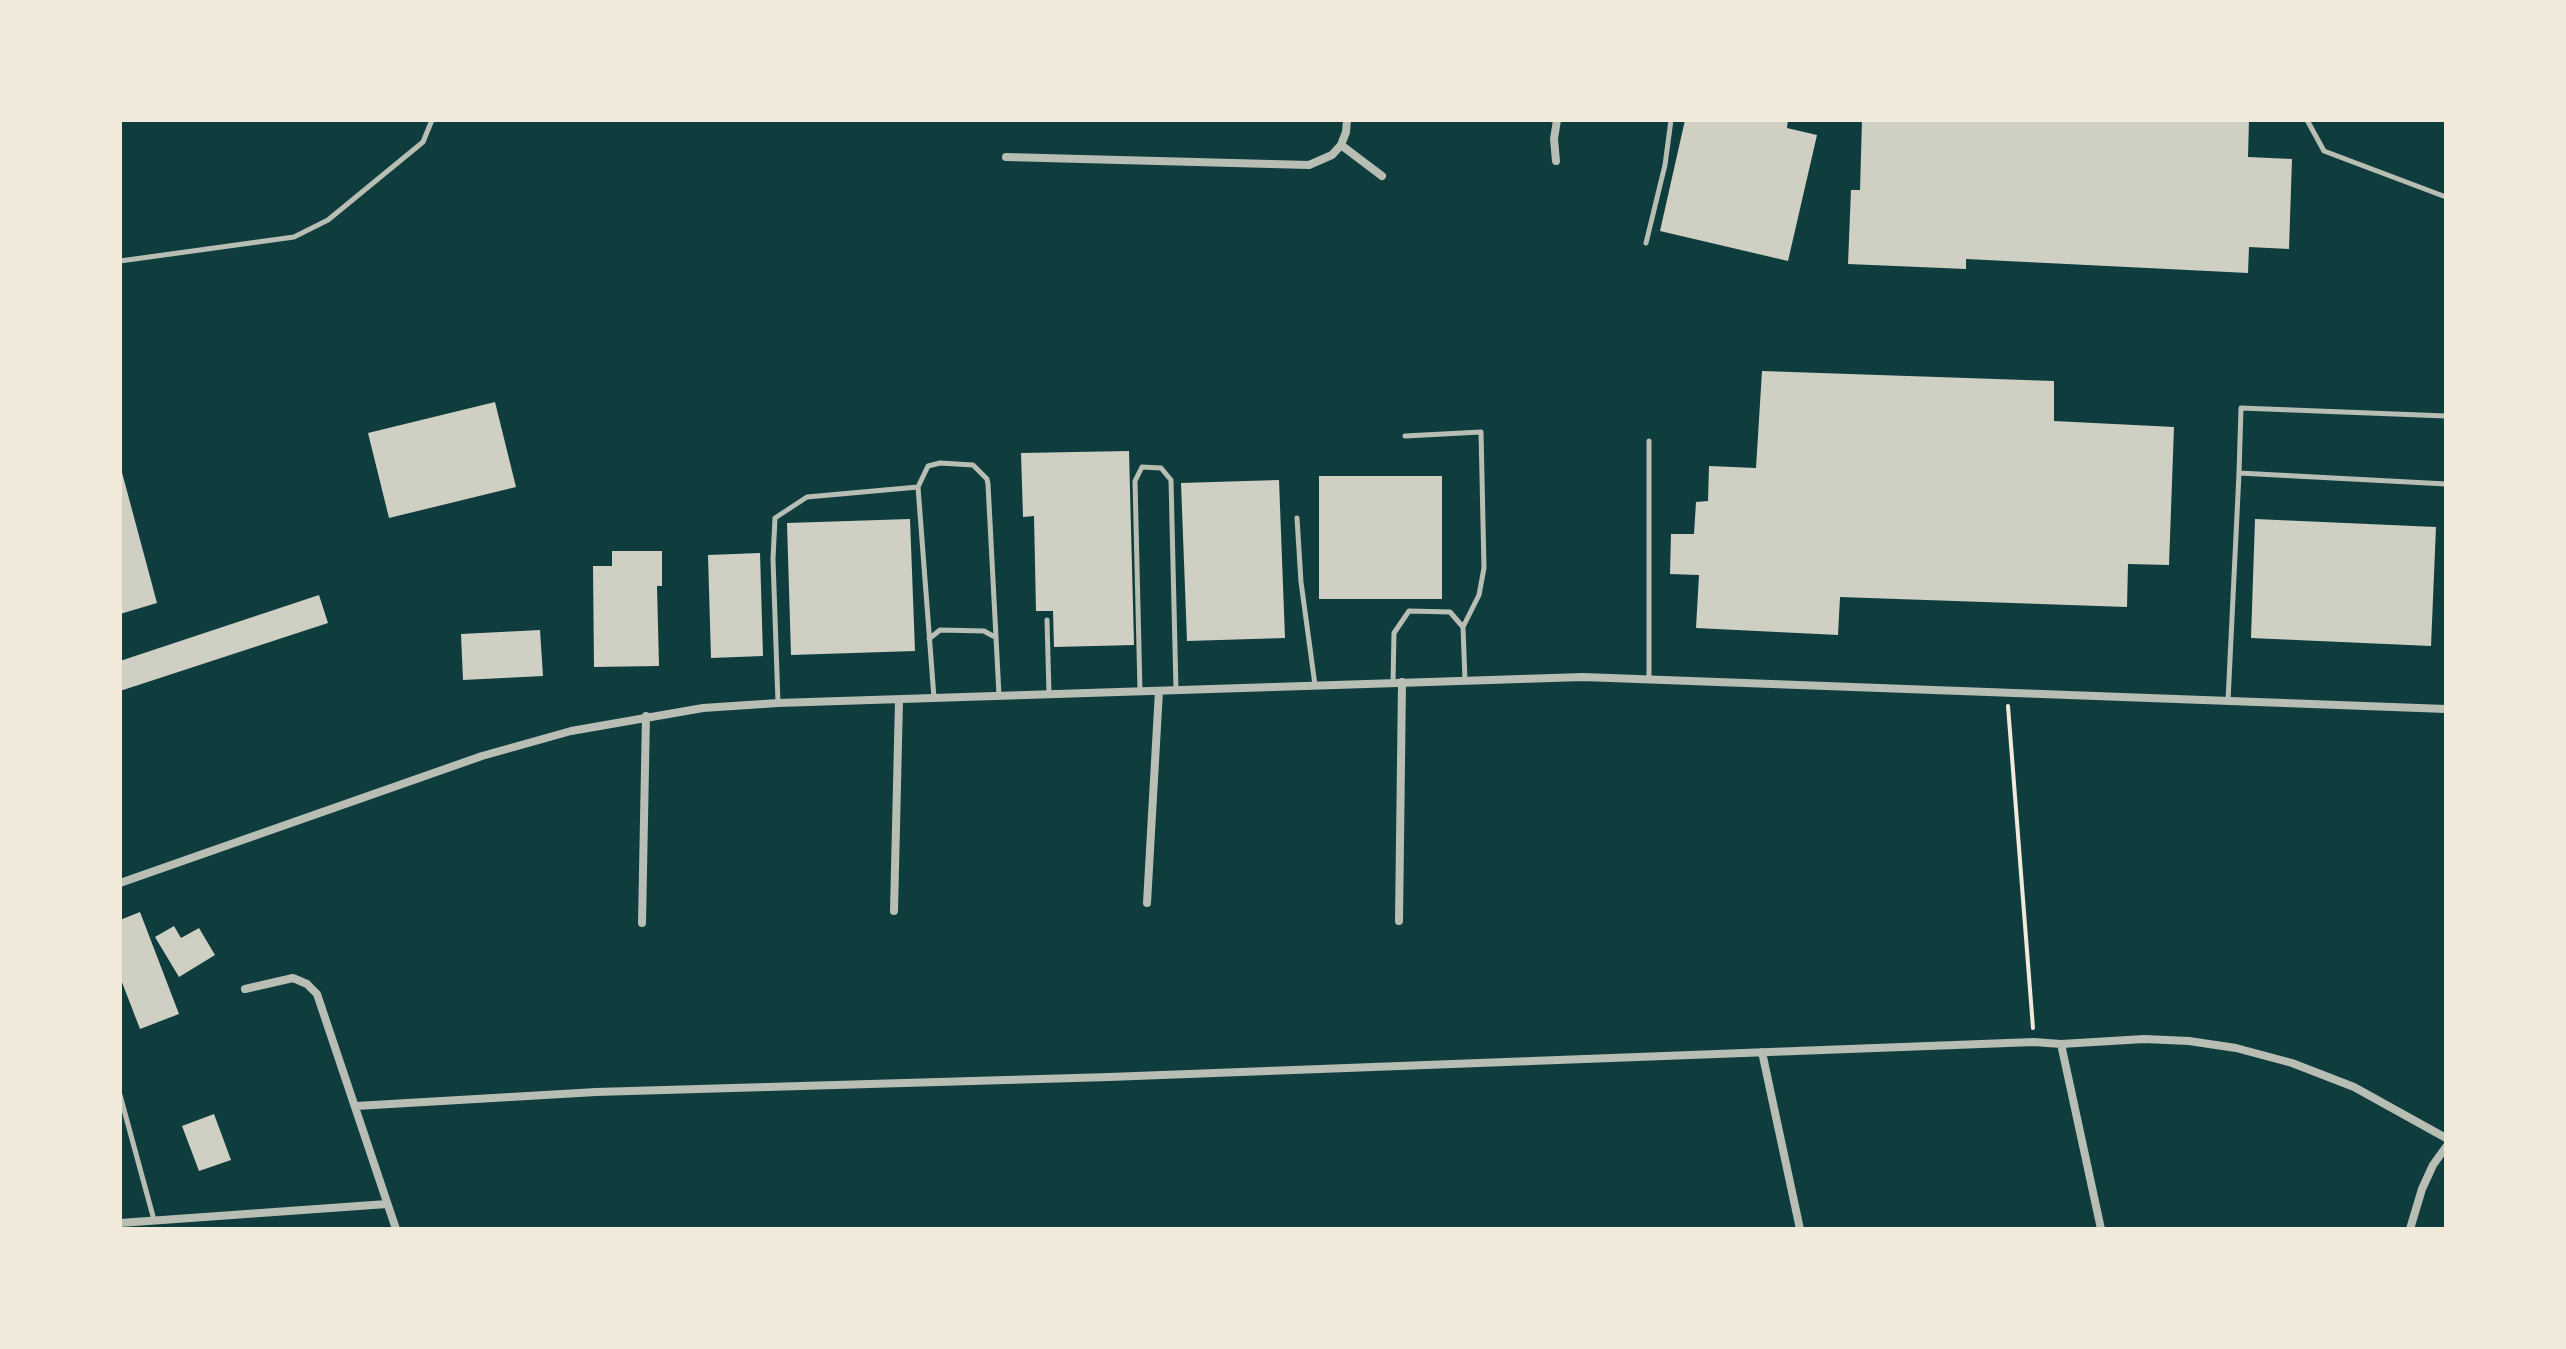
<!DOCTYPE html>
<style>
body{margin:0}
#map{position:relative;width:2566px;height:1349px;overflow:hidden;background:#0f3d3e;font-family:"Sofia Sans Condensed",sans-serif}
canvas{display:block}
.frame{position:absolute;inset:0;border:122px solid #f1e9da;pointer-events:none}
</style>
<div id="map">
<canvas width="2566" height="1349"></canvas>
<div class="frame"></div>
</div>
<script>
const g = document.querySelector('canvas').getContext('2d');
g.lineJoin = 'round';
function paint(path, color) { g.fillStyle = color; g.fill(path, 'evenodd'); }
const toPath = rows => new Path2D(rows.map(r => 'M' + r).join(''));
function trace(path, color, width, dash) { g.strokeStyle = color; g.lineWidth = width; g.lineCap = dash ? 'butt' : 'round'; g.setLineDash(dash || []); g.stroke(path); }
paint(toPath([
 [1685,120,1788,120,1787,128,1817,135,1788,261,1660,231],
 [1862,120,2249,120,2248,157,2292,159,2289,249,2249,247,2248,273,1966,259,1966,269,1848,264,1851,190,1860,190],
 [1762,371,2054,381,2054,421,2174,427,2169,565,2128,564,2127,607,1840,597,1838,635,1696,628,1699,575,1670,574,1671,534,1694,534,1696,502,1708,501,1709,466,1756,468],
 [495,402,516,487,389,518,368,433],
 [1129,451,1134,645,1054,647,1053,611,1036,611,1034,516,1023,517,1021,453],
 [120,465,157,603,120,614],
 [1319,476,1442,476,1442,599,1319,599],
 [1279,480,1285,638,1187,641,1181,483],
 [910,519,915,651,791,655,787,523],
 [2255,519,2436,527,2431,646,2251,638],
 [612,551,662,551,662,586,657,586,659,666,594,667,593,566,612,566],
 [760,553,763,656,711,658,708,555],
 [319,595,328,623,120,691,120,661],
 [540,630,543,676,463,680,461,634],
 [140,912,179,1014,140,1029,120,977,120,920],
 [174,926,181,938,199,928,215,955,179,977,155,937],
 [214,1114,231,1160,199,1171,182,1126]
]), '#cfcfc3');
trace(toPath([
 [2008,706,2033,1028]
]), '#f1e9da', 4);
trace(toPath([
 [2307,120,2324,151,2446,197],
 [1646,243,1665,165,1671,120],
 [120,261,294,237,328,220,423,142,432,120],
 [1405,436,1481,432,1484,568,1479,595,1463,627],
 [1649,441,1649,679],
 [2239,473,2241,408,2446,416],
 [1297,518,1301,582,1315,685],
 [1047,620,1049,693],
 [929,639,940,630,984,631,993,636],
 [1393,683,1394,633,1409,611,1450,612,1463,627,1465,680],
 [1140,691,1135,481,1142,467,1161,468,1171,480,1176,690],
 [934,698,918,487,928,466,940,463,973,465,987,479,988,484,999,695],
 [2228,701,2239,473,2446,484],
 [778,703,773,559,775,518,807,497,918,487],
 [120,1095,154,1220]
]), '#b8beb3', 5);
trace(toPath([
 [1341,145,1382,176],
 [1006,157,1309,165,1332,155,1341,145,1346,132,1347,120],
 [1556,161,1554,139,1557,120],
 [120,883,482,756,571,731,703,708,778,703,1583,677,2446,709],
 [1147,903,1159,691],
 [894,911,899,700],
 [1399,921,1402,682],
 [642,923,646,716],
 [245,989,293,978,307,984,317,994,396,1229],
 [2061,1044,2101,1229],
 [1762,1052,1800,1229],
 [356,1106,596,1092,1109,1077,2034,1042,2061,1044,2144,1039,2189,1041,2236,1048,2292,1063,2354,1087,2446,1138],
 [120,1223,387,1204],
 [2410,1229,2422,1189,2433,1165,2446,1147]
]), '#b8beb3', 8);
</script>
